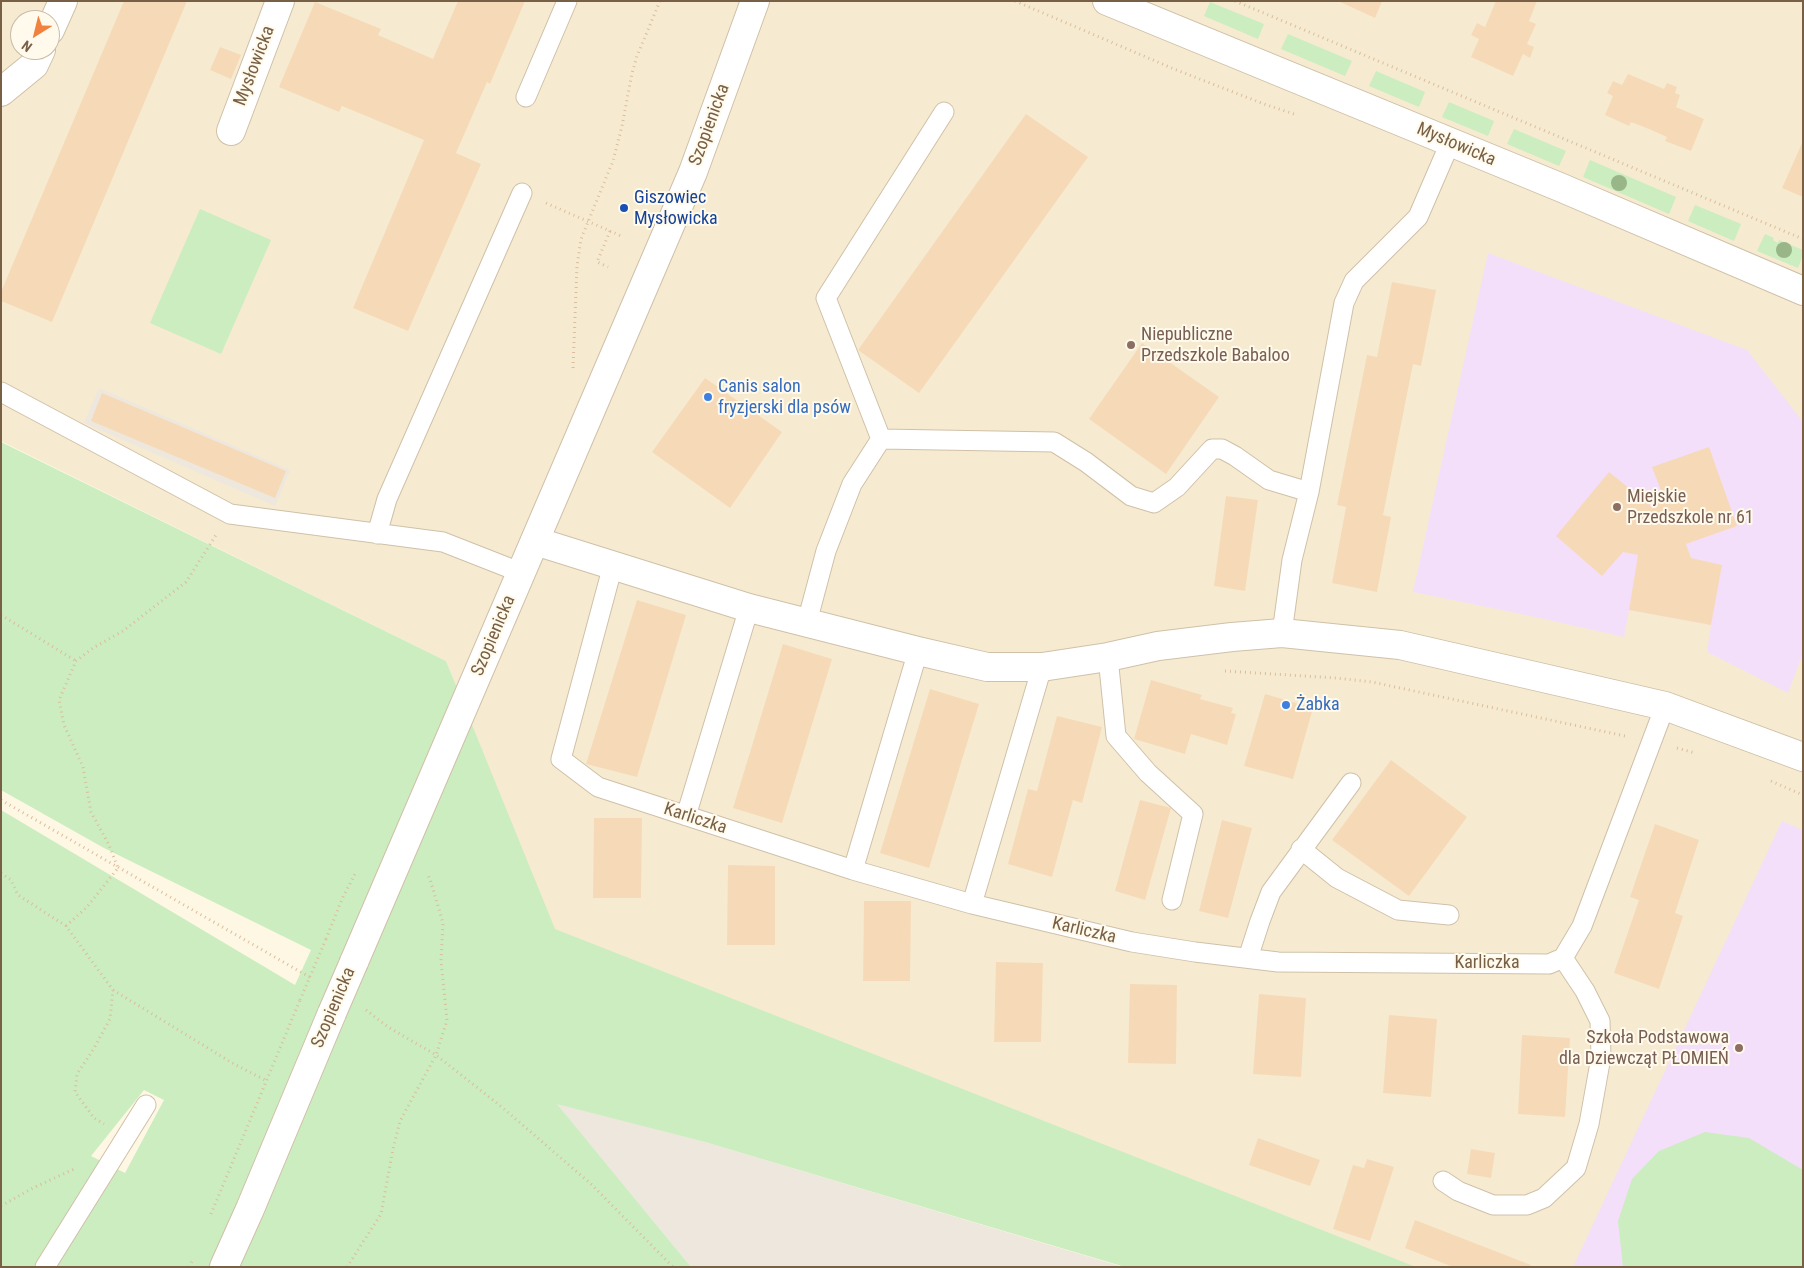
<!DOCTYPE html>
<meta charset="utf-8">
<style>
body{margin:0}
#map{position:relative;width:1804px;height:1268px;overflow:hidden;background:#fef7e3;font-family:"Roboto Condensed",sans-serif}
canvas{display:block}
.frame{position:absolute;inset:0;border:2px solid #786046;pointer-events:none}
.north{position:absolute;left:10px;top:10px;width:50px;height:50px;box-sizing:border-box;background:#fffaeb;border:1px solid #c9bca9;border-radius:50%;rotate:216deg;font-size:14px;font-weight:700;line-height:20px;text-align:center;color:#786046}
.north::after{content:'';display:block;margin:auto;width:18px;height:22px;background:#f2813d;clip-path:polygon(50% 0,100% 100%,50% 72%,0 100%)}
</style>
<div id="map">
<canvas width="1804" height="1268"></canvas>
<div class="frame"></div>
<div class="north">N</div>
</div>
<script>
const g = document.querySelector('canvas').getContext('2d');
g.lineJoin = 'round';
function paint(path, color) { g.fillStyle = color; g.fill(path, 'evenodd'); }
const toPath = rows => new Path2D(rows.map(r => 'M' + r).join(''));
function trace(path, color, width, dash) { g.strokeStyle = color; g.lineWidth = width; g.lineCap = dash ? 'butt' : 'round'; g.setLineDash(dash || []); g.stroke(path); }
function drawText(font, color, halo, rows, align = 'center') {
  g.font = font + ' "Roboto Condensed",sans-serif'; g.lineWidth = 4; g.setLineDash([]); g.textBaseline = 'middle'; g.strokeStyle = halo; g.fillStyle = color; for (const [text, x, y, turn = 0] of rows) {
    g.save(); g.translate(x, y); g.rotate((+turn || 0) * Math.PI / 180); g.textAlign = isNaN(turn) ? turn : align; if (halo) g.strokeText(text, 0, 0); g.fillText(text, 0, 0); g.restore();
  }
}
paint(toPath([
 [1,1,1803,1,1803,1267,1401,1267,551,929,446,661,1,441],
 [20,20,50,20,50,50,20,50]
]), '#f6ebd0');
paint(toPath([
 [99,388,290,470,275,506,84,423],
 [556,1103,705,1142,1123,1267,691,1267]
]), '#ede7de');
paint(toPath([
 [1488,253,1747,350,1803,422,1803,653,1788,693,1707,652,1711,625,1629,610,1624,637,1526,615,1413,592],
 [1782,821,1803,830,1803,1267,1573,1267]
]), '#f4dffa');
paint(toPath([
 [1210,2,1264,24,1258,39,1204,16],
 [1288,34,1352,61,1345,76,1281,49],
 [1376,71,1425,92,1419,107,1369,86],
 [1449,102,1494,121,1488,136,1442,117],
 [1514,129,1566,151,1559,166,1507,144],
 [1590,160,1676,197,1669,214,1583,177],
 [1695,205,1741,224,1734,241,1688,221],
 [200,209,271,240,221,354,150,323],
 [1765,234,1774,238,1773,240,1778,243,1779,240,1803,250,1803,255,1798,268,1757,251],
 [1,442,446,661,555,929,1416,1267,1125,1267,705,1142,557,1104,691,1267,1,1267,1,810,295,985,311,950,104,848,1,790],
 [144,1090,164,1100,125,1173,91,1156],
 [1705,1132,1749,1138,1803,1170,1803,1267,1623,1267,1618,1221,1632,1179,1659,1151]
]), '#cbedc0');
paint(toPath([
 [124,1,187,1,52,322,1,301,1,292],
 [458,1,525,1,490,84,487,82,456,153,481,164,408,331,353,308,424,140,342,106,339,112,279,87,315,2,381,29,378,35,433,59],
 [1338,1,1382,1,1375,18],
 [1496,1,1537,1,1529,21,1536,24,1527,44,1534,47,1530,58,1523,54,1513,76,1471,57,1479,39,1471,35,1477,23,1485,27],
 [220,47,241,55,231,79,210,70],
 [1628,74,1664,89,1667,83,1677,87,1675,93,1680,95,1676,107,1704,119,1691,151,1665,141,1667,137,1649,129,1631,122,1629,126,1605,115,1613,96,1607,93,1613,81,1622,85],
 [1026,114,1088,157,919,393,858,350],
 [1803,141,1803,197,1782,188],
 [1392,282,1436,290,1421,366,1413,364,1383,515,1391,517,1377,592,1332,583,1346,507,1337,505,1367,355,1377,357],
 [1142,343,1219,397,1166,474,1089,419],
 [705,378,782,432,730,508,652,452],
 [102,393,286,471,275,498,91,421],
 [1709,447,1737,526,1686,544,1691,558,1722,565,1711,625,1629,610,1638,555,1623,552,1602,576,1556,536,1609,472,1651,506,1662,493,1652,467],
 [1226,496,1258,500,1245,591,1214,586],
 [637,600,686,615,637,777,586,764],
 [783,644,832,659,782,823,733,808],
 [1151,680,1202,695,1200,699,1233,708,1231,713,1236,714,1227,745,1191,734,1185,754,1134,739],
 [930,689,979,704,929,868,880,853],
 [1265,694,1313,708,1293,779,1244,766],
 [1057,716,1102,727,1082,803,1073,800,1052,877,1008,864,1028,789,1037,791],
 [1391,760,1467,817,1409,896,1332,840],
 [1140,800,1171,808,1145,900,1115,891],
 [594,818,642,818,641,898,593,898],
 [1222,820,1252,828,1228,918,1199,911],
 [1655,824,1699,840,1675,913,1683,916,1659,989,1614,973,1639,900,1630,897],
 [728,865,775,866,775,945,727,945],
 [864,901,911,901,910,981,863,981],
 [996,962,1043,963,1041,1042,994,1042],
 [1130,984,1177,985,1176,1064,1128,1063],
 [1259,994,1306,998,1301,1077,1253,1074],
 [1389,1015,1437,1019,1431,1097,1383,1093],
 [1522,1035,1570,1038,1565,1117,1518,1114],
 [1258,1138,1320,1160,1310,1186,1249,1165],
 [1471,1149,1495,1153,1491,1178,1467,1174],
 [1367,1159,1394,1167,1370,1241,1333,1229,1353,1165,1364,1168],
 [1415,1220,1531,1265,1530,1267,1453,1267,1405,1248]
]), '#f6dab8');
const service = toPath([
 [526,97,567,1],
 [1,392,230,514,443,542,522,573],
 [881,439,826,298,944,112],
 [377,534,387,499,522,193],
 [613,565,561,759,598,787,853,870,972,904,1132,942,1195,952,1278,962,1549,964,1563,958,1582,926,1665,706],
 [807,622,826,551,852,484,881,439,1054,442,1086,462,1131,496,1154,503,1177,487,1212,449,1222,449,1235,456,1269,480,1309,492],
 [1282,633,1292,560,1309,492,1344,303,1354,281,1418,217,1450,143],
 [1108,657,1116,736,1148,773,1193,814,1172,900],
 [686,816,749,608],
 [1301,849,1337,878,1398,910,1449,915],
 [853,870,918,651],
 [972,904,1042,667],
 [1248,958,1260,921,1271,892,1351,783],
 [1443,1181,1458,1191,1493,1205,1527,1205,1544,1198,1576,1168,1589,1124,1601,1057,1600,1021,1585,991,1563,958],
 [45,1267,146,1105]
]);
const minor = toPath([
 [50,30,63,1],
 [1,92,34,65,41,50],
 [231,131,280,1],
 [535,541,749,608,918,651,987,667,1042,667,1108,657,1158,646,1232,637,1282,633,1400,645,1665,706,1803,757]
]);
const tertiary = toPath([
 [1107,1,1562,188,1803,291],
 [354,962,693,172,755,1],
 [224,1267,250,1209,332,1013]
]);
trace(service, '#d0c0a8', 21);
trace(minor, '#d0c0a8', 30);
trace(tertiary, '#d0c0a8', 30);
trace(toPath([
 [1015,1,1174,69,1264,104,1297,115],
 [1235,1,1803,239],
 [546,203,610,231,597,262,608,267],
 [610,231,621,236],
 [573,368,577,266,581,239,613,161,622,126,632,73,637,56,660,1],
 [1,615,76,661],
 [1225,671,1336,678,1372,682,1625,736],
 [1677,748,1695,753],
 [1771,781,1803,795],
 [1,800,313,979],
 [1,873,11,880,18,895,66,926,113,990,110,1019,93,1050,77,1074,75,1092,94,1118,104,1124],
 [66,926,87,907,118,868,109,845,91,812,83,767,64,725,59,700,76,661,93,648,123,631,186,582,216,535],
 [326,939,342,899,356,872],
 [113,990,234,1064,265,1080],
 [366,1010,388,1027,436,1055,503,1108,591,1184,673,1267],
 [1,1206,33,1188,74,1169],
 [211,1214,300,1000],
 [189,1267,193,1259],
 [347,1267,381,1214,393,1149,400,1121,436,1055,447,1020,441,961,443,923,430,879,427,873]
]), '#dbbd9b', 3, [1, 4]);
trace(service, '#fff', 19);
trace(minor, '#fff', 28);
trace(tertiary, '#fff', 28);
const tertiaryBridge = toPath([
 [332,1013,354,962]
]);
trace(tertiaryBridge, '#d0c0a8', 30, []);
trace(toPath([
 [300,1000,326,939]
]), '#dbbd9b', 3, [1, 4]);
trace(tertiaryBridge, '#fff', 28);
g.fillStyle = '#99b688';
for (const [x, y] of [
 [1619,183],
 [1784,250]
]) { g.beginPath(); g.arc(x, y, 8, 0, 2 * Math.PI); g.fill(); }
for (const [x, y, r, color] of [
 [624,208,5,"#1a4fb4"],
 [1131,345,5,"#8d6e63"],
 [708,397,5,"#3f7fe0"],
 [1617,507,5,"#8d6e63"],
 [1286,705,5,"#3f7fe0"],
 [1739,1048,5,"#8d6e63"]
]) { const dot = new Path2D(); dot.arc(x, y, r, 0, 2 * Math.PI); g.fillStyle = color; g.fill(dot); trace(dot, '#fffaeb', 2); }
drawText('18px', '#786046', '#fffaeb', [
 ["Mysłowicka",255,66,-69],
 ["Szopienicka",710,125,-70],
 ["Mysłowicka",1456,145,23],
 ["Szopienicka",494,636,-67],
 ["Karliczka",695,819,18],
 ["Karliczka",1084,931,13],
 ["Karliczka",1487,963],
 ["Szopienicka",334,1008,-67]
]);
drawText('18px', '#164399', '#fffaeb', [
 ["Giszowiec",634,198],
 ["Mysłowicka",634,219]
], 'left');
drawText('18px', '#785e54', '#fffaeb', [
 ["Niepubliczne",1141,335],
 ["Przedszkole Babaloo",1141,356],
 ["Miejskie",1627,497],
 ["Przedszkole nr 61",1627,518],
 ["Szkoła Podstawowa",1729,1038,"right"],
 ["dla Dziewcząt PŁOMIEŃ",1729,1059,"right"]
], 'left');
drawText('18px', '#366cbe', '#fffaeb', [
 ["Canis salon",718,387],
 ["fryzjerski dla psów",718,408],
 ["Żabka",1296,705]
], 'left');
</script>
